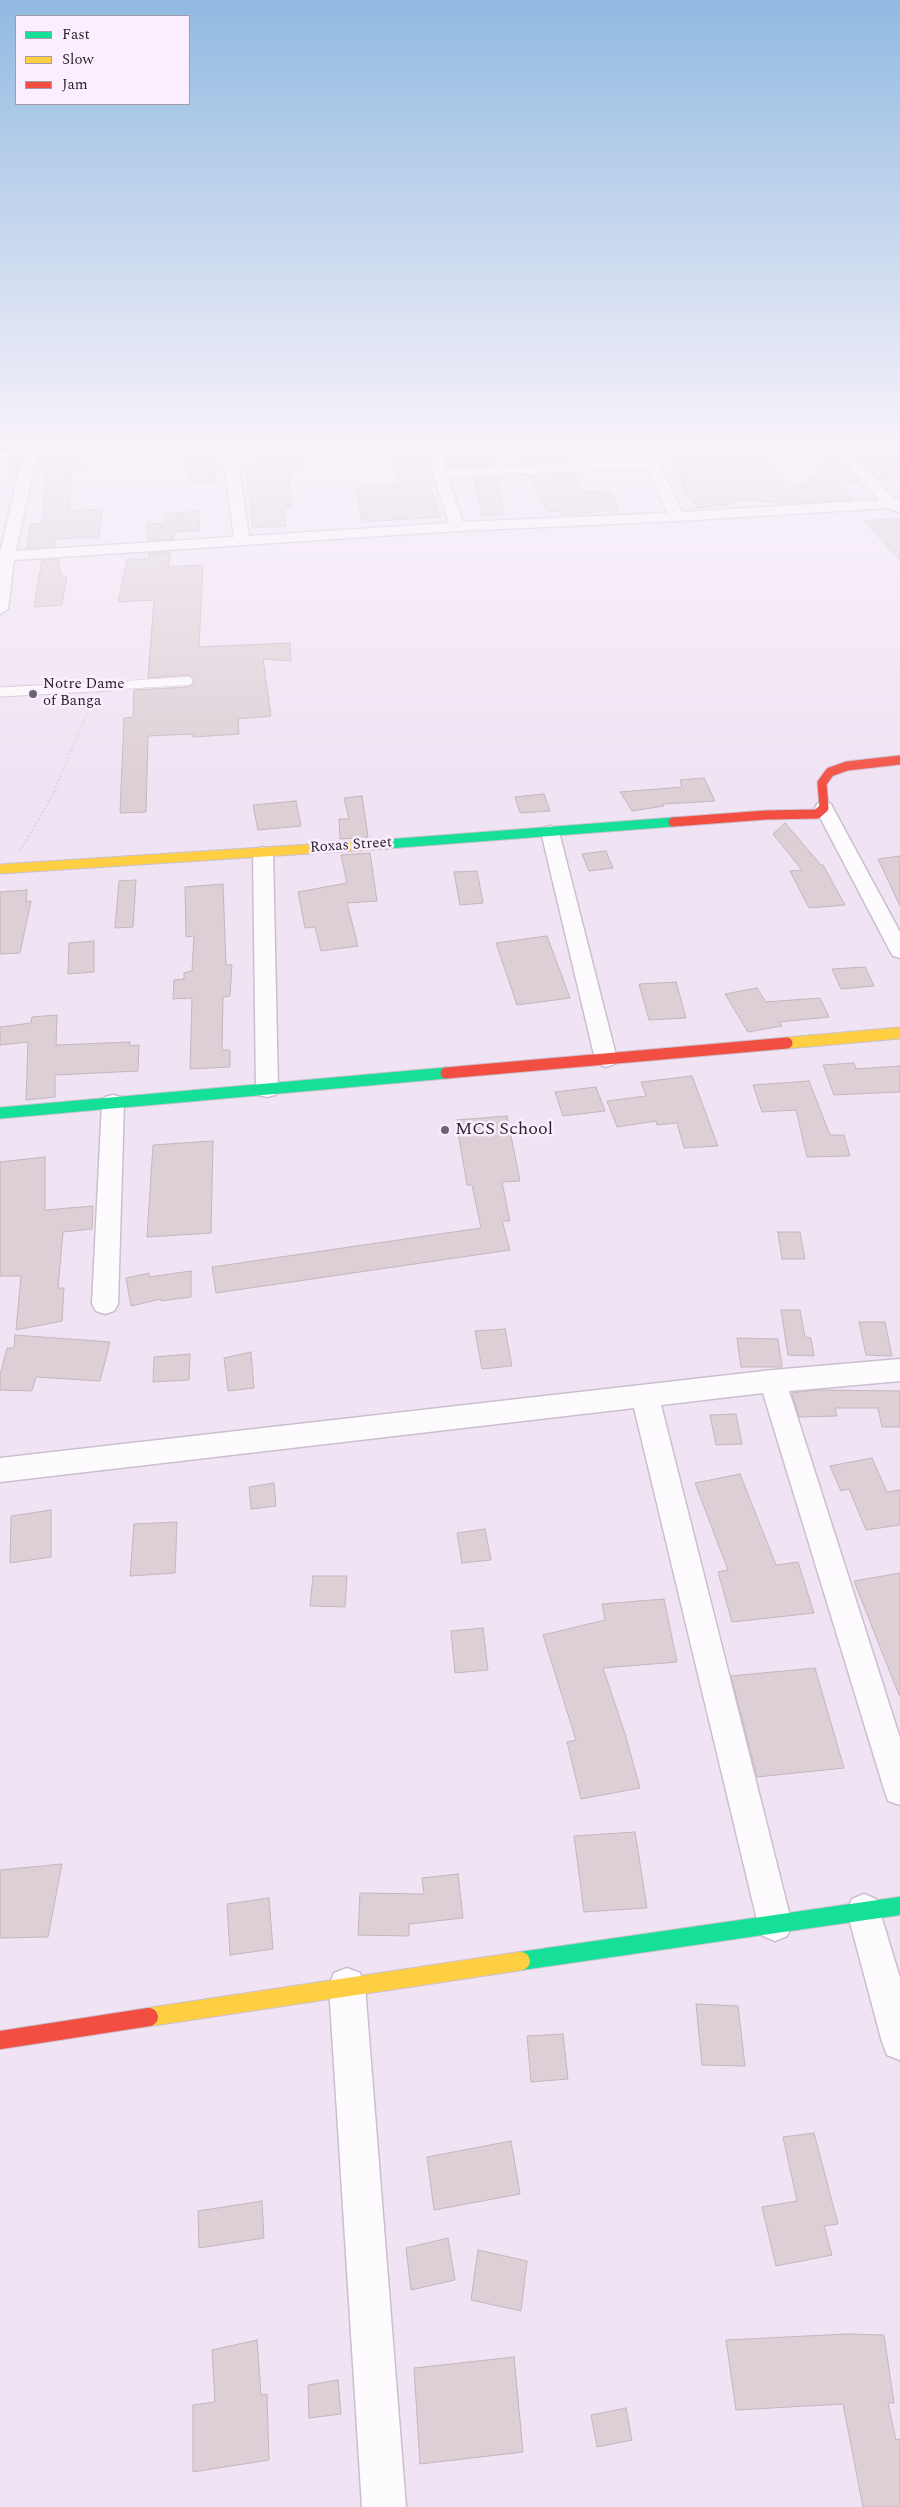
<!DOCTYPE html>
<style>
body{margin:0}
#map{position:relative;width:900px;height:2507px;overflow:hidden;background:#f0e3f4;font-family:Spectral,serif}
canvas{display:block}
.legend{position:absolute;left:15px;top:15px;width:175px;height:90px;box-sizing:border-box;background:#fbeeff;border:1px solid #a79baa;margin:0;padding:6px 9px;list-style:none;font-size:15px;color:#281f2a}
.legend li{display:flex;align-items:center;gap:10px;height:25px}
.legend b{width:25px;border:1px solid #a79baa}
</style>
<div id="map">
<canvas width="900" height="2507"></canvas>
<ul class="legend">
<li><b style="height:6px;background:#16e098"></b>Fast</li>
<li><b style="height:6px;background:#ffcf43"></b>Slow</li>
<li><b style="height:6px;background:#f24e42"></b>Jam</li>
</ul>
</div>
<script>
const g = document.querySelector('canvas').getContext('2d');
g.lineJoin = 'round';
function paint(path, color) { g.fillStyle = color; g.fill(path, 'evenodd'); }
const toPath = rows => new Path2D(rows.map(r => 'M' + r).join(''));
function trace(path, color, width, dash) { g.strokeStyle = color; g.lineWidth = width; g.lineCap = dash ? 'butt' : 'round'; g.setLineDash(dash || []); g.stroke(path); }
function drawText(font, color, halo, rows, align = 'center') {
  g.font = font + ' Spectral,serif'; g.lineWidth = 5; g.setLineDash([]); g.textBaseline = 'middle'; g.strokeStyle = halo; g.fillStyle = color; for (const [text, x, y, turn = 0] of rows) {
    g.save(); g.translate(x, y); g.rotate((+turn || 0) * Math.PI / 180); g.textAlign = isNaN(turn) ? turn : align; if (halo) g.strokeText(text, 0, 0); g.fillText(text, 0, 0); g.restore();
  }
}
const building = toPath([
 [283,441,301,441,303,466,288,467,291,507,284,508,286,526,252,528,250,493,247,493,248,466,256,465,253,448,283,446,283,441],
 [390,441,424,441,430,467,426,467,439,517,362,522,356,487,400,483,390,441],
 [442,441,487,441,493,466,447,467,442,441],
 [511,441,535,441,541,454,563,451,569,462,523,464,511,441],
 [670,441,708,441,711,444,734,442,749,461,762,459,789,491,817,476,829,449,859,482,839,484,853,500,797,503,732,500,734,504,697,508,690,498,687,498,670,441],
 [842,441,855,441,855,448,869,447,874,452,900,450,900,477,878,480,842,441],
 [216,446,215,482,188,483,189,447,216,446],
 [84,452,81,471,72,472,69,511,102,509,99,537,54,539,55,547,27,548,30,524,42,524,47,473,34,473,39,454,84,452],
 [22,454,17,474,13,474,10,455,22,454],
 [575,474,584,492,608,490,619,507,615,507,617,510,562,515,561,511,548,512,529,476,575,474],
 [496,477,505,514,482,516,474,479,496,477],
 [198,511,200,530,174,532,173,539,148,541,147,524,165,523,164,514,198,511],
 [900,518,900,560,864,521,900,518],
 [171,552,168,567,203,565,199,647,290,643,291,661,263,659,271,716,238,719,239,734,193,737,193,734,148,736,146,812,120,813,124,718,133,717,134,690,188,687,194,681,192,678,188,675,148,678,154,600,118,602,127,559,149,559,149,553,171,552],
 [58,559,61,576,67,576,62,605,34,607,42,560,58,559],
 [704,778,715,801,663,804,664,806,632,811,620,792,682,787,680,780,704,778],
 [544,794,550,811,520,813,515,797,544,794],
 [362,796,368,837,340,839,339,819,349,819,344,798,362,796],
 [296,801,301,826,258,830,253,805,296,801],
 [785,823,821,865,823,865,845,905,809,908,790,871,802,870,773,834,785,823],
 [606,851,613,868,589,871,582,854,606,851],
 [370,853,377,901,347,903,358,946,321,951,315,927,305,928,298,892,347,883,341,855,370,853],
 [900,856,900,906,878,859,900,856],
 [477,871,483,903,460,905,454,872,477,871],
 [136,880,133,927,115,928,119,881,136,880],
 [223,884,226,965,232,965,230,996,223,997,222,1050,230,1050,230,1067,190,1069,192,998,173,999,174,980,184,979,184,973,192,971,194,936,186,937,185,887,223,884],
 [27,890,26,902,31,901,20,953,0,954,0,892,27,890],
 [547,936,570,998,517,1005,496,943,547,936],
 [94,941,94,972,68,974,69,943,94,941],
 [865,967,874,986,841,989,832,969,865,967],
 [676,982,686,1018,649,1020,639,984,676,982],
 [757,988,766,1002,820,998,829,1017,779,1022,782,1026,748,1032,725,994,757,988],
 [57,1015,56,1045,130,1042,130,1046,139,1045,138,1071,55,1075,55,1097,26,1100,28,1042,0,1045,0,1027,31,1023,32,1017,57,1015],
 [854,1063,856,1069,900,1066,900,1092,834,1095,823,1065,854,1063],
 [692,1076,718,1146,684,1148,677,1123,657,1125,656,1121,617,1127,607,1101,646,1096,641,1082,692,1076],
 [809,1081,830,1135,844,1135,850,1156,807,1157,796,1110,762,1112,753,1085,809,1081],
 [596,1087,605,1111,563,1116,555,1092,596,1087],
 [507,1116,520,1181,502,1182,510,1221,502,1221,510,1250,216,1293,212,1267,481,1228,472,1185,467,1185,456,1120,507,1116],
 [213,1141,211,1233,147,1237,153,1145,213,1141],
 [45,1157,45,1210,93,1206,92,1229,63,1232,58,1288,64,1288,62,1321,16,1330,21,1276,0,1276,0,1162,45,1157],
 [778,1232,800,1232,805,1259,782,1259,778,1232],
 [191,1271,191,1297,161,1301,161,1299,131,1306,126,1278,149,1273,149,1277,191,1271],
 [781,1310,800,1310,805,1337,811,1338,814,1356,788,1355,781,1310],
 [859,1322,885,1322,892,1356,866,1355,859,1322],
 [505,1329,512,1366,482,1369,475,1331,505,1329],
 [15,1335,110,1342,100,1381,36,1377,32,1391,0,1390,0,1375,7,1348,14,1348,15,1335],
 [737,1338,778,1339,782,1367,741,1367,737,1338],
 [251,1352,254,1388,228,1391,224,1358,251,1352],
 [190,1354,189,1380,153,1382,154,1357,190,1354],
 [816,1390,900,1391,900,1427,882,1427,878,1408,835,1408,837,1416,799,1417,792,1393,816,1390],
 [736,1414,742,1444,716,1445,710,1415,736,1414],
 [872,1458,887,1492,900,1490,900,1525,866,1530,849,1489,841,1491,830,1466,872,1458],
 [740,1474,776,1565,798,1562,814,1613,732,1622,718,1572,728,1570,695,1483,740,1474],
 [274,1483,276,1506,251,1509,249,1487,274,1483],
 [51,1510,51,1557,10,1563,11,1516,51,1510],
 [177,1522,175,1573,130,1576,134,1524,177,1522],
 [485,1529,491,1560,462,1563,457,1533,485,1529],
 [900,1573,900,1695,899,1695,854,1581,900,1573],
 [313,1576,347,1576,345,1607,310,1606,313,1576],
 [664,1599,677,1662,603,1668,625,1734,640,1788,581,1799,567,1742,576,1740,543,1635,605,1620,602,1604,664,1599],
 [483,1628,488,1670,455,1673,451,1631,483,1628],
 [815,1668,844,1768,757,1777,731,1676,815,1668],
 [635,1832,647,1908,584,1912,574,1836,635,1832],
 [62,1864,48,1937,0,1938,0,1870,62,1864],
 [458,1874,463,1918,409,1924,409,1936,358,1935,360,1893,424,1894,422,1878,458,1874],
 [269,1898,273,1949,230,1955,227,1904,269,1898],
 [696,2004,738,2006,745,2066,702,2065,696,2004],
 [563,2034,568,2079,531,2082,527,2036,563,2034],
 [814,2133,838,2224,824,2226,832,2255,776,2266,762,2207,797,2201,783,2137,814,2133],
 [511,2141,520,2194,434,2210,427,2157,511,2141],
 [262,2201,264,2238,199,2248,198,2211,262,2201],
 [448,2238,455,2280,411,2290,406,2248,448,2238],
 [478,2250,527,2261,521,2311,471,2300,478,2250],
 [847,2334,884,2335,894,2403,888,2403,896,2440,900,2439,900,2507,863,2507,843,2404,736,2410,726,2340,847,2334],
 [257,2340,261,2395,267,2394,269,2460,193,2472,193,2405,215,2402,212,2350,257,2340],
 [514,2357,523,2452,420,2464,414,2368,514,2357],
 [338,2380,341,2414,309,2418,308,2385,338,2380],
 [626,2408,632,2440,597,2447,591,2415,626,2408]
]);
paint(building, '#dccfd5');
trace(building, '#c3b6bc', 1);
const laneFar1 = toPath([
 [89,687,188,681]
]);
const lane = toPath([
 [0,692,111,686]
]);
const street = toPath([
 [221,441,235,441,249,536,449,523,433,474,426,441,440,441,446,470,643,460,634,441,648,441,682,512,879,500,824,441,839,441,894,499,900,499,900,513,888,508,677,521,457,531,14,560,8,609,0,614,0,552,26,444,36,444,38,447,16,551,234,537,221,441],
 [647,468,668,513,463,522,448,478,647,468],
 [824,802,831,804,833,808,900,932,900,958,893,956,890,951,815,808,817,804,824,802],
 [550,826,557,828,559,832,617,1059,614,1064,606,1067,598,1064,595,1059,541,832,543,828,550,826],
 [263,847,270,849,273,853,278,1089,275,1095,267,1097,259,1095,256,1089,253,853,256,849,263,847],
 [113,1095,121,1097,124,1103,118,1304,114,1311,105,1314,96,1311,92,1304,102,1103,105,1097,113,1095],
 [900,1359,900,1381,789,1391,900,1738,900,1805,888,1801,884,1789,763,1393,661,1405,792,1924,787,1936,775,1941,763,1936,758,1924,634,1408,0,1482,0,1458,773,1370,900,1359],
 [864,1894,876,1899,900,1978,900,2060,887,2055,882,2042,847,1911,852,1899,864,1894],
 [347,1968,360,1973,365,1986,406,2507,362,2507,329,1986,334,1973,347,1968]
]);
const fastFar2 = toPath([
 [387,844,673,822]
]);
const fastFar1 = toPath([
 [0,1113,446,1073]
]);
const fast = toPath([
 [521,1961,900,1906]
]);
const slowFar2 = toPath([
 [0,869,387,844]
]);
const slowFar1 = toPath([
 [787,1043,900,1033]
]);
const slow = toPath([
 [149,2017,521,1961]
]);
const jamFar3 = toPath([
 [0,448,130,441]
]);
const jamFar2 = toPath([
 [673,822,766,815,817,814,824,808,822,783,830,772,847,766,900,760]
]);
const jamFar1 = toPath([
 [446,1073,787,1043]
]);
const jam = toPath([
 [0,2040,149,2017]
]);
trace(laneFar1, '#cac0cd', 9);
trace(lane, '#cac0cd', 11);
trace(street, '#cac0cd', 3);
trace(fastFar2, '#cac0cd', 11);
trace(fastFar1, '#cac0cd', 13);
trace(fast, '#cac0cd', 20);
trace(slowFar2, '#cac0cd', 11);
trace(slowFar1, '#cac0cd', 13);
trace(slow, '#cac0cd', 20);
trace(jamFar3, '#cac0cd', 8);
trace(jamFar2, '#cac0cd', 11);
trace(jamFar1, '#cac0cd', 13);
trace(jam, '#cac0cd', 20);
trace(toPath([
 [20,851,52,796,92,701]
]), '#dcd9de', 2.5, [2, 2]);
trace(laneFar1, '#fdfbfd', 8);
trace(lane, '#fdfbfd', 9);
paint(street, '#fdfbfd');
trace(fastFar2, '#16e098', 9);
trace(fastFar1, '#16e098', 11);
trace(fast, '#16e098', 18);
trace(slowFar2, '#ffcf43', 9);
trace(slowFar1, '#ffcf43', 11);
trace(slow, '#ffcf43', 18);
trace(jamFar3, '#f24e42', 7);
trace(jamFar2, '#f24e42', 9);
trace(jamFar1, '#f24e42', 11);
trace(jam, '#f24e42', 18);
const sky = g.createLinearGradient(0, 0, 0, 792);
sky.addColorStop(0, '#91bae1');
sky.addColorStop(0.56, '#f8f2fa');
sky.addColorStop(1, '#f8f2fa00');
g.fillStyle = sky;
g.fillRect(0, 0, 900, 792);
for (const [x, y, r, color] of [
 [33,694,5,"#6e6471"],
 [445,1130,5,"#6e6471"]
]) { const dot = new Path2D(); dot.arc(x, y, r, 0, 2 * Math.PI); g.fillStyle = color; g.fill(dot); trace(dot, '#fbeeff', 2); }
drawText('15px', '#281f2a', '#fbeeff', [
 ["Notre Dame",43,685],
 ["of Banga",43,702]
], 'left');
drawText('15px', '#281f2a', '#fbeeff', [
 ["Roxas Street",351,846,-4]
]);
drawText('18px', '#281f2a', '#fbeeff', [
 ["MCS School",455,1130]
], 'left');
</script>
